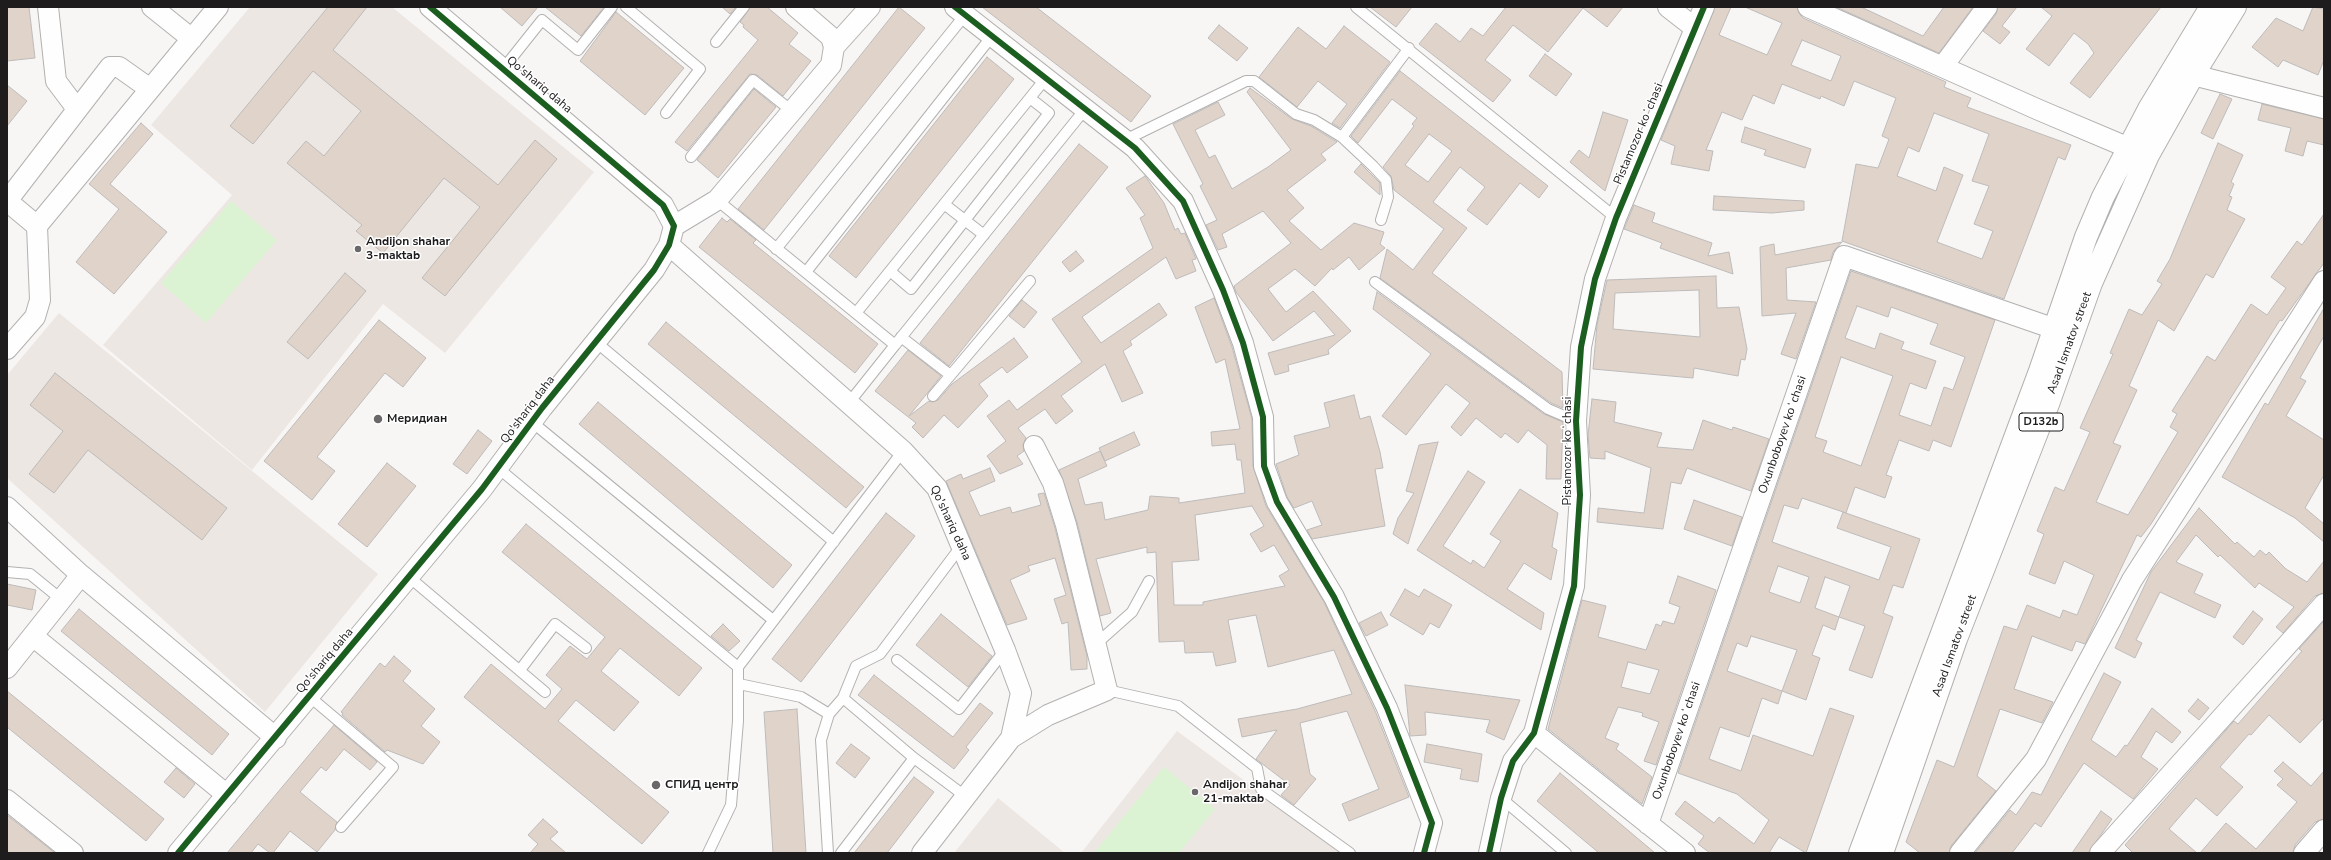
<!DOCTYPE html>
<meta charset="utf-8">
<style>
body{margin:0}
#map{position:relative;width:2331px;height:860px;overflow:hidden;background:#f8f6f5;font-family:"Nunito Sans",sans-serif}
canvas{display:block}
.frame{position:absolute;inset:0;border:8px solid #1e1c1c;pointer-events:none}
</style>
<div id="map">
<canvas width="2331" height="860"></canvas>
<div class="frame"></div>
</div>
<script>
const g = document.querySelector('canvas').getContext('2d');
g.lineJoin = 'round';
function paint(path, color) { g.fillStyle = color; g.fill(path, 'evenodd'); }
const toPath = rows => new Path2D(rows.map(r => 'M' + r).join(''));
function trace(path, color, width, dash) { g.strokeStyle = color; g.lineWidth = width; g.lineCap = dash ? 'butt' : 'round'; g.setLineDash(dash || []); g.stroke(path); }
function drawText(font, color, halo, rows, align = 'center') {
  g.font = font + ' "Nunito Sans",sans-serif'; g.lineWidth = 3; g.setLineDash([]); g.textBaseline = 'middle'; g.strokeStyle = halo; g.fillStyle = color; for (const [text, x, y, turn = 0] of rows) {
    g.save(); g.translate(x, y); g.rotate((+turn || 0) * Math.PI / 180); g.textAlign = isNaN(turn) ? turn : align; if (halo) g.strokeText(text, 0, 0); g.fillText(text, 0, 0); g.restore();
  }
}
paint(toPath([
 [250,7,392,7,594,172,445,353,383,304,252,470,103,345,232,195,151,125],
 [59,313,378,574,265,712,7,478,7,375],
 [1177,731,1343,853,1081,853],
 [998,798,1065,853,954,853]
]), '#ede7e3');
paint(toPath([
 [231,201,277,240,206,323,161,283],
 [1164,767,1215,809,1179,853,1094,853]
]), '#dcf3d3');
const building = toPath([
 [7,7,29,7,35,58,7,61,7,7],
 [328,7,367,7,333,50,498,185,535,140,557,159,445,296,422,278,480,207,444,178,383,253,356,231,362,225,287,163,306,141,324,156,361,111,313,71,253,144,230,126,328,7],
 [500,7,538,7,522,26,500,7],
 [545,7,604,7,581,36,545,7],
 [722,7,736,7,730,14,722,7],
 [750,7,767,7,798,33,789,44,811,61,783,96,757,75,750,74,687,151,675,142,758,40,743,27,744,25,740,22,750,7],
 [899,7,925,28,764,230,738,209,899,7],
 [982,7,1036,7,1151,96,1131,122,982,7],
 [1370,7,1412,7,1396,27,1370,7],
 [1506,7,1623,7,1607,27,1583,8,1548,52,1513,25,1485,60,1511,80,1493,102,1419,44,1436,23,1460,42,1471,28,1483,36,1506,7],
 [1715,7,1731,7,1719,35,1767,55,1782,23,1745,7,1797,7,1799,13,1803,18,1946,82,1944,87,1971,98,1967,107,2071,145,2065,160,2058,157,2004,299,1842,241,1856,164,1878,168,1889,139,1882,136,1896,98,1854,81,1844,106,1821,96,1820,99,1782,84,1774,104,1753,95,1742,120,1722,112,1706,150,1713,151,1709,171,1671,164,1675,146,1661,140,1715,7],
 [1802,40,1841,56,1831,81,1791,65,1802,40],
 [1934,113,1989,134,1972,181,1989,186,1974,224,1993,231,1982,259,1937,242,1963,175,1944,167,1936,191,1897,176,1908,147,1919,152,1934,113],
 [1836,7,1861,7,1923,36,1944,7,1973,7,1939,53,1836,7],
 [1998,7,2017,7,2002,26,2010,32,2000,44,1983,31,1996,14,1998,7],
 [2041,7,2161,7,2090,98,2070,83,2094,53,2088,44,2074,33,2049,66,2026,49,2052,16,2041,7],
 [2313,7,2324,9,2324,60,2318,75,2283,60,2278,67,2252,47,2276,18,2303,31,2313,7],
 [616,12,684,68,645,115,580,61,616,12],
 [1219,25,1248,48,1237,61,1208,38,1219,25],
 [1344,26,1390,62,1340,128,1332,123,1347,104,1318,81,1297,107,1259,77,1298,27,1326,49,1344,26],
 [1545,54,1572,74,1556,96,1529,76,1545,54],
 [987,57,1014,79,856,278,829,256,987,57],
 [1400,71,1548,186,1539,198,1520,183,1487,225,1467,210,1485,187,1460,167,1433,202,1467,228,1432,273,1562,372,1563,408,1551,403,1380,278,1387,249,1413,270,1444,229,1394,190,1391,176,1383,167,1414,126,1412,124,1417,118,1392,99,1358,143,1351,136,1400,71],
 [1429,134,1452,151,1428,182,1405,165,1429,134],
 [7,85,27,101,7,126,7,85],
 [1250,88,1292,119,1311,126,1337,142,1321,154,1326,160,1287,190,1304,208,1289,221,1321,250,1354,223,1384,232,1380,244,1385,248,1359,270,1349,257,1333,270,1332,268,1315,286,1295,269,1268,289,1286,312,1313,291,1351,331,1328,350,1329,354,1288,365,1289,371,1275,375,1268,353,1335,335,1314,311,1273,341,1236,292,1234,286,1291,243,1263,211,1222,234,1227,247,1218,250,1206,225,1217,220,1200,186,1203,184,1173,124,1218,102,1225,115,1195,130,1209,158,1215,155,1232,189,1268,167,1291,150,1247,92,1250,88],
 [754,89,776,107,718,178,697,160,754,89],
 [2220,94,2232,99,2213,139,2201,133,2220,94],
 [2262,104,2324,119,2324,145,2307,141,2303,156,2285,151,2291,128,2258,120,2262,104],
 [1603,112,1628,120,1605,191,1570,162,1579,150,1589,158,1603,112],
 [141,123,153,134,110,184,167,232,114,294,76,262,119,209,89,184,141,123],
 [1745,127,1811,149,1805,168,1764,155,1766,150,1741,142,1745,127],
 [2218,143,2243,155,2231,182,2234,184,2229,196,2232,197,2227,210,2245,219,2213,278,2206,274,2174,331,2158,320,2129,386,2137,390,2113,443,2121,446,2096,502,2128,515,2178,432,2170,427,2177,414,2172,411,2207,356,2215,361,2251,304,2267,315,2286,288,2271,277,2297,241,2302,245,2324,214,2324,263,2282,321,2280,320,2151,524,2141,537,2137,535,2085,644,2076,641,2072,651,2032,636,2014,689,2053,702,2042,723,2000,709,1977,776,1996,791,1951,846,1949,853,1920,853,1906,842,1937,760,1954,767,2004,626,2017,630,2027,605,2060,618,2063,610,2077,615,2094,575,2064,561,2055,584,2029,574,2044,534,2037,531,2055,487,2064,491,2090,432,2080,428,2113,354,2110,353,2129,309,2142,315,2162,284,2157,281,2170,259,2218,143],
 [1079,144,1108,167,949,366,920,343,1079,144],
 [1361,164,1380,183,1380,195,1354,172,1361,164],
 [1145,176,1164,203,1175,230,1178,228,1181,234,1185,233,1196,259,1192,260,1196,271,1176,279,1166,257,1082,317,1101,343,1159,303,1167,315,1130,341,1132,345,1123,351,1143,393,1122,402,1105,364,1061,396,1073,411,1056,424,1045,409,1018,428,1026,438,1023,445,1024,451,1017,456,1023,464,1000,474,987,456,1006,441,987,416,1009,400,1017,410,1082,362,1052,319,1153,248,1140,218,1145,215,1126,188,1145,176],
 [1714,196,1804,201,1804,210,1772,213,1713,210,1714,196],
 [1634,205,1655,213,1652,222,1712,243,1708,256,1729,252,1733,274,1660,248,1662,243,1624,229,1634,205],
 [722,218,727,222,730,219,756,240,753,243,878,344,855,373,699,247,722,218],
 [1842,242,1833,252,1831,260,1786,268,1787,300,1816,302,1796,359,1781,354,1796,313,1762,316,1760,247,1774,244,1775,255,1842,242],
 [1076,251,1084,261,1070,272,1062,262,1076,251],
 [1851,271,1995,320,1951,447,1933,440,1929,451,1899,440,1886,475,1892,477,1885,498,1855,487,1846,513,1802,498,1798,509,1784,505,1772,542,1879,580,1891,547,1837,528,1843,512,1920,539,1903,588,1893,585,1883,613,1893,617,1872,678,1849,670,1865,626,1839,617,1835,630,1823,625,1812,655,1820,658,1806,700,1782,691,1778,704,1762,698,1749,737,1720,727,1709,759,1741,771,1753,735,1813,756,1830,708,1854,716,1806,853,1779,837,1769,853,1710,853,1698,844,1704,836,1675,814,1685,801,1714,823,1719,817,1754,844,1769,820,1737,794,1678,773,1851,271],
 [1857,306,1888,317,1891,307,1938,324,1930,344,1965,357,1953,390,1944,387,1931,426,1899,415,1910,383,1926,389,1936,361,1901,349,1904,342,1880,333,1875,349,1845,338,1857,306],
 [1841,357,1893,376,1861,466,1823,452,1827,441,1815,437,1841,357],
 [1778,566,1809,577,1800,603,1769,592,1778,566],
 [1825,577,1850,586,1839,617,1815,608,1825,577],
 [1751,636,1797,650,1782,691,1727,671,1737,643,1747,647,1751,636],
 [345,273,366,291,308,359,287,342,345,273],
 [1716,276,1717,308,1739,307,1747,349,1745,360,1741,359,1738,376,1694,368,1693,378,1593,369,1597,325,1607,280,1716,276],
 [1699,290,1700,337,1613,329,1615,293,1699,290],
 [1377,292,1544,414,1563,422,1561,479,1546,479,1547,445,1528,430,1518,443,1505,433,1501,438,1476,418,1461,436,1451,427,1470,403,1446,384,1406,435,1382,416,1431,354,1373,309,1377,292],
 [1214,298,1232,347,1252,419,1253,466,1266,506,1324,602,1376,713,1409,797,1349,821,1342,804,1379,789,1347,711,1300,723,1310,774,1316,779,1294,805,1281,795,1290,785,1256,759,1277,730,1242,737,1238,719,1297,709,1352,694,1334,650,1268,667,1256,615,1228,620,1236,662,1216,666,1213,652,1185,653,1184,641,1159,642,1156,552,1147,553,1147,547,1096,559,1111,613,1100,616,1077,522,1059,470,1100,451,1107,466,1078,479,1085,505,1102,502,1105,520,1148,510,1150,496,1179,498,1179,503,1245,493,1241,460,1237,460,1235,444,1212,446,1211,432,1240,429,1225,359,1216,363,1195,307,1214,298],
 [1252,506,1264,526,1250,534,1261,552,1274,545,1289,570,1279,576,1285,586,1203,602,1203,605,1174,605,1172,562,1199,560,1195,515,1252,506],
 [1022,300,1037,312,1024,328,1009,316,1022,300],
 [2324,308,2324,336,2300,378,2306,381,2286,416,2324,440,2324,475,2305,508,2324,524,2324,542,2295,518,2222,477,2265,403,2268,405,2324,308],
 [379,320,426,358,403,387,385,373,317,457,335,471,312,500,264,461,379,320],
 [666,322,864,487,846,508,648,344,666,322],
 [1014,338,1028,357,1007,373,1002,367,979,384,988,396,958,428,944,415,923,438,912,427,916,423,875,391,908,350,941,376,909,416,929,401,932,402,938,400,952,384,1014,338],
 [55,373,227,508,202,540,88,450,54,493,29,474,63,431,30,405,55,373],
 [1354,395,1360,419,1370,416,1380,452,1383,468,1375,469,1385,526,1312,539,1307,530,1322,525,1312,501,1294,508,1287,497,1276,464,1299,455,1294,436,1330,427,1324,403,1354,395],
 [1592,399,1616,402,1614,422,1662,433,1657,447,1693,450,1703,420,1732,430,1733,427,1769,439,1751,491,1687,468,1681,484,1671,482,1663,529,1597,522,1598,508,1644,513,1651,468,1605,451,1605,459,1590,458,1588,435,1592,399],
 [598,402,792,565,773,588,579,424,598,402],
 [478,430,492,441,467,474,453,464,478,430],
 [1134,432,1140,445,1105,461,1099,448,1134,432],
 [1438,442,1433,460,1408,544,1393,534,1398,518,1414,493,1406,491,1419,445,1438,442],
 [387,463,416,486,367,547,338,524,387,463],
 [990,468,995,481,969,492,980,516,1010,507,1012,513,1041,505,1038,494,1044,493,1055,528,1087,656,1087,669,1071,670,1068,622,1062,624,1054,599,1066,595,1055,558,1028,566,1030,571,1010,580,1027,619,1007,625,946,481,961,474,963,479,990,468],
 [1468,471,1485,482,1443,546,1471,564,1473,560,1484,568,1501,541,1490,534,1520,489,1558,513,1552,547,1557,550,1551,580,1524,563,1507,589,1544,613,1541,630,1417,550,1468,471],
 [1694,500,1742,517,1732,546,1684,529,1694,500],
 [2199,508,2235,544,2237,542,2254,557,2260,550,2266,555,2269,552,2286,569,2307,582,2324,561,2324,593,2315,596,2283,633,2276,627,2294,607,2259,583,2255,588,2220,555,2218,557,2196,535,2176,562,2203,574,2194,593,2221,605,2215,618,2160,592,2136,640,2142,643,2135,658,2115,648,2151,572,2199,508],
 [886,513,915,536,801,682,772,659,886,513],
 [526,524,702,668,679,696,620,648,601,671,639,702,614,731,576,700,558,721,669,812,642,844,464,697,491,664,545,709,562,689,546,675,570,646,587,659,605,637,502,552,526,524],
 [1678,576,1716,590,1656,765,1644,761,1659,722,1642,716,1643,713,1618,707,1605,738,1619,744,1616,749,1652,777,1642,804,1548,729,1582,600,1606,606,1598,637,1646,650,1656,624,1661,626,1663,621,1674,624,1680,607,1669,603,1678,576],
 [1628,662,1659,670,1650,694,1621,687,1628,662],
 [7,584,36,590,32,610,7,605,7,584],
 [1405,589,1419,597,1424,589,1452,605,1439,628,1430,623,1423,635,1390,615,1405,589],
 [79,609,229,734,212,755,61,631,79,609],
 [2253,611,2263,619,2243,645,2233,637,2253,611],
 [1381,612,1388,625,1366,636,1359,623,1381,612],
 [941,614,992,656,968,687,916,645,941,614],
 [2324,621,2324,718,2300,743,2269,715,2251,735,2249,734,2220,767,2243,787,2217,816,2196,798,2169,829,2197,853,2133,853,2125,845,2234,721,2238,724,2302,651,2299,649,2324,621],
 [723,624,740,641,729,651,711,636,723,624],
 [394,656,411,671,403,681,435,709,421,726,440,742,423,764,387,750,385,752,342,715,343,713,341,712,380,663,385,667,394,656],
 [2104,673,2121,682,2091,740,2116,757,2125,745,2127,746,2152,708,2181,732,2172,743,2156,731,2141,757,2158,769,2133,799,2084,763,2041,827,2035,823,2012,853,1975,853,2010,810,2016,815,2032,792,2041,795,2104,673],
 [874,675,953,737,980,703,993,713,966,747,969,750,954,769,858,695,874,675],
 [1405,685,1520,700,1504,740,1486,732,1490,720,1425,712,1426,735,1410,736,1405,685],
 [7,691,164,819,146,841,7,727,7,691],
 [2198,699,2209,708,2199,720,2188,711,2198,699],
 [797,709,806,853,773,853,764,712,797,709],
 [334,725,377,762,370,770,344,749,326,771,321,767,300,792,337,822,335,830,317,852,290,831,273,853,270,853,258,844,251,853,227,853,334,725],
 [851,744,870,758,855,778,836,763,851,744],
 [1427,744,1482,754,1478,782,1460,779,1462,769,1424,762,1427,744],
 [2283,762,2311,786,2324,771,2324,819,2315,822,2295,845,2293,853,2200,853,2226,823,2256,849,2297,802,2277,785,2283,779,2274,771,2283,762],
 [176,768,195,784,184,798,164,782,176,768],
 [1560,773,1655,853,1599,853,1537,801,1560,773],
 [914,777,934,792,887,853,854,853,914,777],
 [2101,811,2112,819,2088,853,2072,853,2101,811],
 [7,815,55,853,7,853,7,815],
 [543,819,558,832,550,839,566,853,530,853,538,844,528,835,543,819]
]);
paint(building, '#e0d3ca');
trace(building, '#bdbbba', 1);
const lane = toPath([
 [626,7,700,69,666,113],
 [1356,7,1616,218],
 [716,42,744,7],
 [503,69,542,20,578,50,612,7],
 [1342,137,1409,48],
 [1125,140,1246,81,1254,81,1296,114,1314,120,1342,137,1373,166,1386,180,1388,197,1381,220],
 [691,157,753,80,793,112],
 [717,200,895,345,848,404],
 [944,204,984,235],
 [776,249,965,15],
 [890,271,911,289,1049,113,1030,98],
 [806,272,992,36],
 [1375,282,1548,409,1576,421],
 [856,313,1046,78],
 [901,337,949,374],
 [596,342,834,542],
 [895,345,1086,108],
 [933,396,1030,281],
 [532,422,773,620],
 [498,468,738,667],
 [7,572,30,574,62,600],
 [409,577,545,692],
 [1096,644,1132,612,1149,581],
 [897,660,959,709,1005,650],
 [520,670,555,624,586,648],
 [739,684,801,697,829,714,821,740,828,853],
 [1107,690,1178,706,1257,768,1261,789,1350,853],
 [310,697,393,767,341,827],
 [843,698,856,666,880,654,962,545],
 [829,714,843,698,914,758],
 [1501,798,1566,853],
 [708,853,731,805,738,721,738,667,903,451],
 [841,853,914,758,965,796]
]);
const street = toPath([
 [48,7,56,81,77,109],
 [152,7,192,39],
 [955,7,1135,148,1183,201,1223,290,1243,343,1263,417,1264,466,1277,502,1334,597,1387,708,1432,823,1424,853],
 [1668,7,1695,28],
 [1808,7,2039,110,2129,148],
 [834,47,870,7],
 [1943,66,1987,7],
 [2193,75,2324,108],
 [7,201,110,67,119,67,150,89],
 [7,201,37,226],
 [674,226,717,200,831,65,834,47,831,37,796,7],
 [669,245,903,451,937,488,1005,650,1021,693,1011,738,922,853],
 [7,349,35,317,40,300,37,226,218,7],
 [7,507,81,575,276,738],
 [34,637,227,795],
 [7,668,81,575],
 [1534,733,1685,853],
 [1011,738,1048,715,1107,690,1066,525,1053,483,1034,446],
 [7,800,73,853],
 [1648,824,1844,256,2055,329],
 [178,853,482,489,542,408,654,270,669,245,674,226,663,205,430,7],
 [1489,853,1501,798,1513,761,1534,733,1574,586,1580,495,1576,421,1581,347,1595,279,1616,218,1704,7],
 [1960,853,2036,759,2132,580,2324,281],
 [2100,853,2324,604],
 [2304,853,2324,830]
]);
const primary = toPath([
 [1860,853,2040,371,2086,237,2103,197,2149,109,2211,7],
 [1882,853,1956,639,2048,404,2091,283,2148,155,2193,75,2235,7]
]);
trace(lane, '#b3b1b0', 12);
trace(street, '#b3b1b0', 22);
trace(primary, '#b3b1b0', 24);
trace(lane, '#fefefe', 10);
trace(street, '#fefefe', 20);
trace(primary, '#fefefe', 22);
trace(toPath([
 [955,7,1135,148,1183,201,1223,290,1243,343,1263,417,1264,466,1277,502,1334,597,1387,708,1432,823,1424,853],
 [178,853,482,489,542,408,654,270,669,245,674,226,663,205,430,7],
 [1489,853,1501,798,1513,761,1534,733,1574,586,1580,495,1576,421,1581,347,1595,279,1616,218,1704,7]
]), '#1b5e20', 6);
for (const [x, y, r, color] of [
 [358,249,4,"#6a6868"],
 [378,419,5,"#6a6868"],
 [656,785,5,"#6a6868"],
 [1195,792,4,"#6a6868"]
]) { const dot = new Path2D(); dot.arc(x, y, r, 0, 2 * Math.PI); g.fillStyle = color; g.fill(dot); trace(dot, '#fff', 1.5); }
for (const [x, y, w] of [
 [2041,422,44]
]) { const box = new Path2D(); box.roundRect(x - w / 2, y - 9, w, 18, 3); g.fillStyle = '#fff'; g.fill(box); trace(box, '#1e1c1c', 1); }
drawText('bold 11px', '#1e1c1c', null, [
 ["D132b",2041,422]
]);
drawText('12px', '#1e1c1c', '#fff', [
 ["Qo'shariq daha",539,85,40],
 ["Pistamozor koʻchasi",1639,134,-67],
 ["Asad Ismatov street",2070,343,-70],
 ["Qo'shariq daha",528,410,-53],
 ["Oxunboboyev koʻchasi",1783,435,-71],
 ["Pistamozor koʻchasi",1568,451,-90],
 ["Qo'shariq daha",950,523,65],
 ["Asad Ismatov street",1955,646,-70],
 ["Qo'shariq daha",325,661,-50],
 ["Oxunboboyev koʻchasi",1677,741,-71]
]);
drawText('bold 12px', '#1e1c1c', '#fff', [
 ["Andijon shahar",366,242],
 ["3-maktab",366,256],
 ["Меридиан",387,419],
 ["СПИД центр",665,785],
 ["Andijon shahar",1203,785],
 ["21-maktab",1203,799]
], 'left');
</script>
